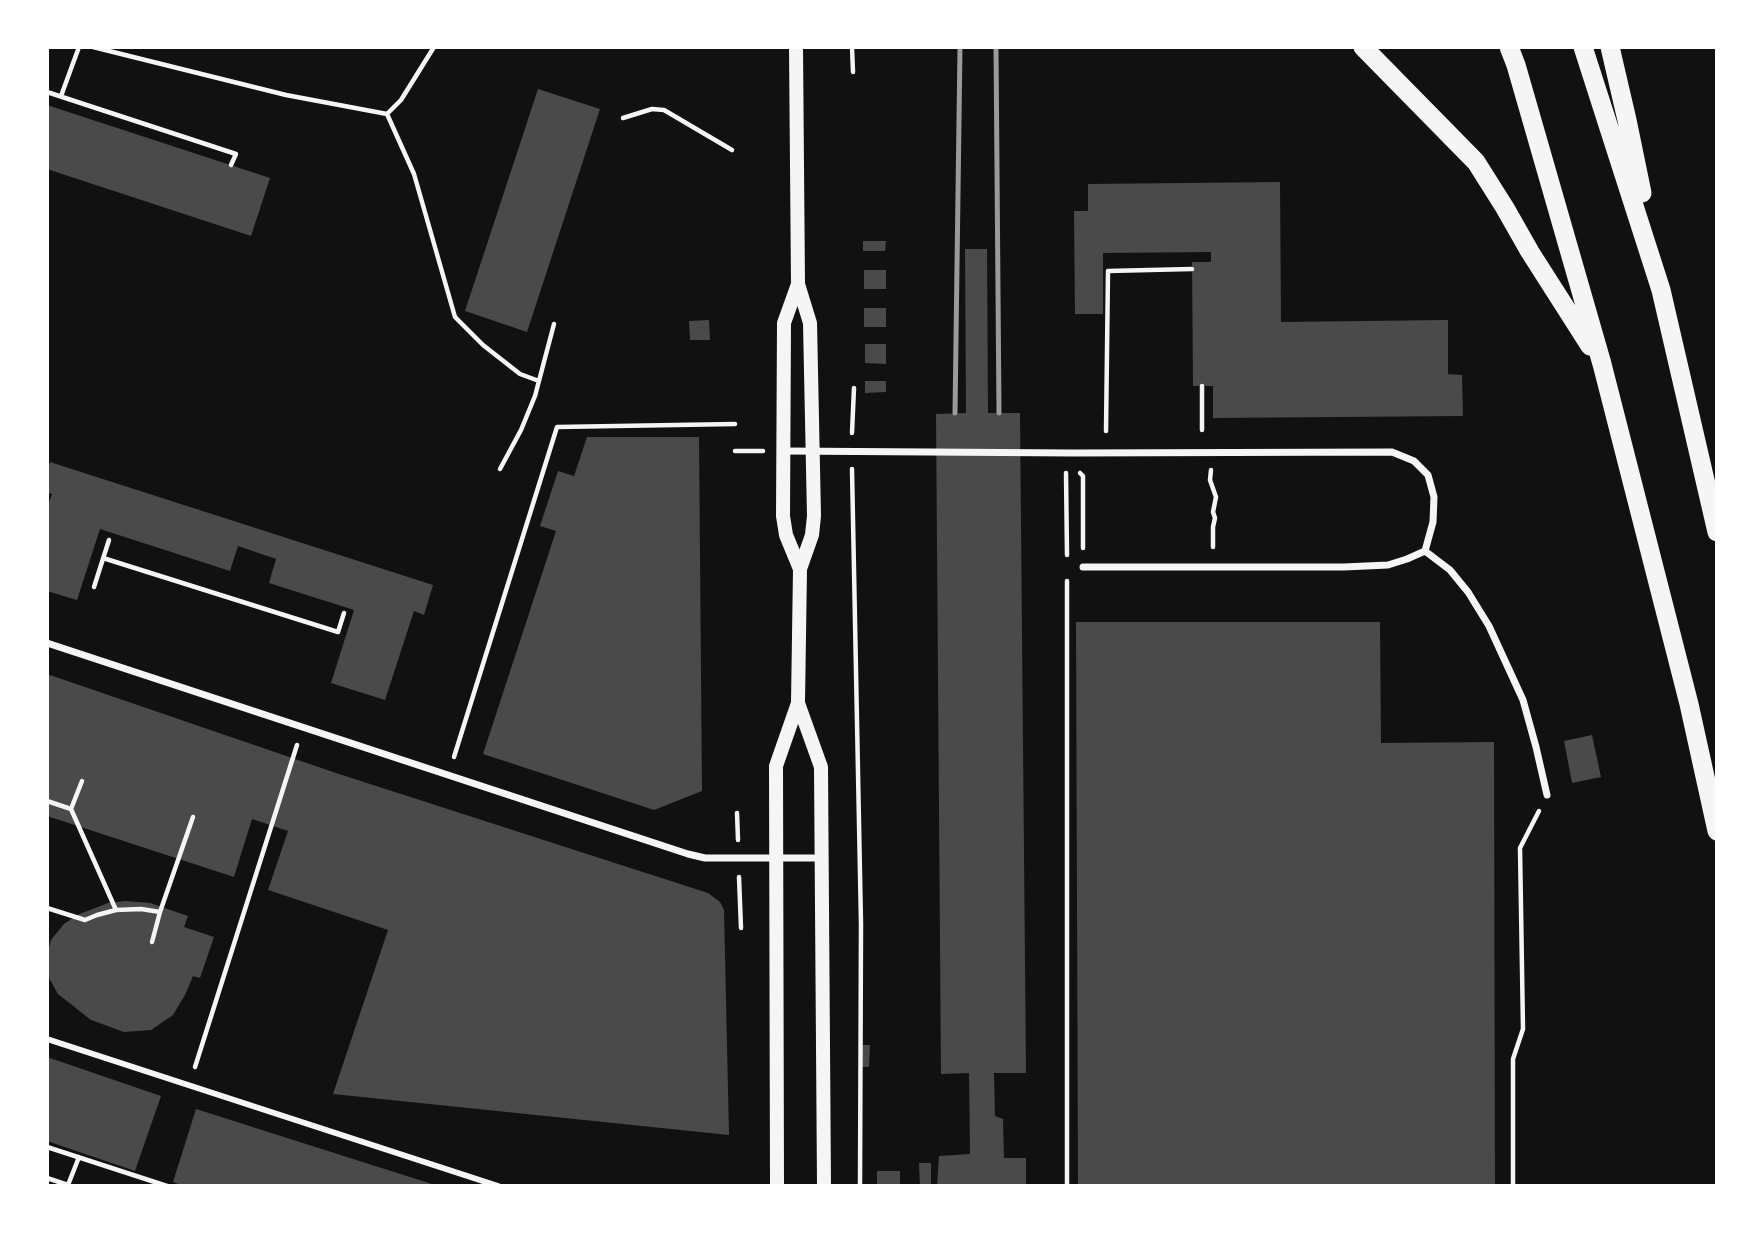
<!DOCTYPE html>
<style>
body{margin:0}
#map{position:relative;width:1764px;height:1233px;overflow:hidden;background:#111;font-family:"IBM Plex Serif",serif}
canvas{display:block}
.frame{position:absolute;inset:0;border:49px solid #fff;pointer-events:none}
</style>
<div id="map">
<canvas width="1764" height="1233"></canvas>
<div class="frame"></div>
</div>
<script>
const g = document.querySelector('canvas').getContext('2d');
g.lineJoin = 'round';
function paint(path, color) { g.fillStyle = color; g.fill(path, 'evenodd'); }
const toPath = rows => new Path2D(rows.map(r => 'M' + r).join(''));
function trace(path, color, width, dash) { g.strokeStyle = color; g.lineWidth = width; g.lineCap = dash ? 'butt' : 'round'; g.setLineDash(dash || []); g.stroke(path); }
paint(toPath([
 [538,89,600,109,527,332,465,311],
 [47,105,270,178,251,236,47,169],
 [1280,182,1281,322,1448,320,1448,374,1462,375,1463,416,1213,418,1213,386,1193,386,1192,262,1211,262,1211,252,1103,253,1103,314,1075,314,1074,211,1088,211,1088,184],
 [863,241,886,241,885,251,863,251],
 [965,249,987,249,988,413,1020,413,1026,1073,994,1073,995,1116,1003,1119,1004,1158,1026,1158,1026,1186,937,1186,939,1156,970,1154,969,1073,941,1074,936,414,966,413],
 [864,270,886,270,886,289,864,289],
 [864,308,886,308,886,327,864,327],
 [709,320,710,340,690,340,689,321],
 [865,344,886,344,886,364,865,363],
 [865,381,886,381,886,392,865,393],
 [587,437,699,437,702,791,654,810,483,754,556,531,540,526,558,471,574,476],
 [50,462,433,585,424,615,414,611,385,700,331,683,354,610,269,583,276,559,238,546,230,571,100,529,77,600,47,591,47,508,52,494,47,493,47,471],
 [1076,622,1380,622,1381,743,1494,742,1495,1186,1078,1186],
 [47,674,336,773,708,893,720,902,724,910,729,1135,333,1094,388,930,268,890,288,831,252,819,234,877,47,816],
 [1592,735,1601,777,1572,783,1564,741],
 [125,901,150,903,188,916,184,927,214,937,200,978,193,976,185,995,173,1015,151,1030,124,1032,91,1020,58,994,49,978,47,955,51,940,64,924,77,915,108,903],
 [861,1045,870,1045,869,1067,861,1067],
 [47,1057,161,1096,135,1171,47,1141],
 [196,1109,435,1185,435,1186,184,1186,173,1182],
 [919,1163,931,1163,931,1186,920,1186],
 [877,1171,900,1171,900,1186,877,1186]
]), '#4a4a4a');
trace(toPath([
 [93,47,286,95,387,114],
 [434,47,401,100,387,114,414,174,455,317,483,345,520,374,539,381],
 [852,47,853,72],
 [47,92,236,154,231,165],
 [61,96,79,47],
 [623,118,652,109,664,110,732,150],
 [1202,386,1202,430],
 [1106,431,1108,271,1192,269],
 [852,433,854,388],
 [735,451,763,451],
 [500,469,521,430,535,396,554,324],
 [852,469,861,924,860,1186],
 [1211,470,1210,480,1216,497,1213,512,1215,518,1213,527,1213,547],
 [1066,473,1067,555],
 [1080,473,1083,476,1083,548],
 [103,558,338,632,344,613],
 [94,587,109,540],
 [454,757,557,427,735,424],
 [47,801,71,809,116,910],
 [71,809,82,781],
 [737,813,738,840],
 [739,877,741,928],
 [47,908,85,920,97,915,116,910,141,909,160,912,152,942],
 [160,912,193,817],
 [195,1067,297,745],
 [47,1147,167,1186],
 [47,1178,68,1185,79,1157],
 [1067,1186,1067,581],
 [1513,1186,1513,1059,1523,1029,1520,848,1539,811]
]), '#f5f5f5', 4.5);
trace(toPath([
 [47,1039,498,1186]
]), '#f5f5f5', 6);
trace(toPath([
 [784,451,1073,453,1392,452,1414,461,1428,475,1434,497,1433,522,1425,551],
 [1425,551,1450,570,1468,592,1489,626,1523,700,1536,747,1547,795],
 [1083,567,1344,567,1388,565,1407,559,1425,551],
 [47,643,688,854,705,858,820,858]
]), '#f5f5f5', 7);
trace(toPath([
 [798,284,784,323,783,516,786,535,800,569],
 [798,703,821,767,824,1186],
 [777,1186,776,766,798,703,800,569,812,535,814,516,810,323,798,284,796,47]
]), '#f5f5f5', 14);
trace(toPath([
 [1363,47,1476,162,1505,208,1530,252,1590,346],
 [1509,47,1516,65,1602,364,1689,704,1717,831],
 [1583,47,1661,290,1717,532],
 [1610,47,1627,120,1642,193]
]), '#f5f5f5', 19);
trace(toPath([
 [996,47,999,413],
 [955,413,960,47]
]), '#9a9a9a', 5);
</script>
